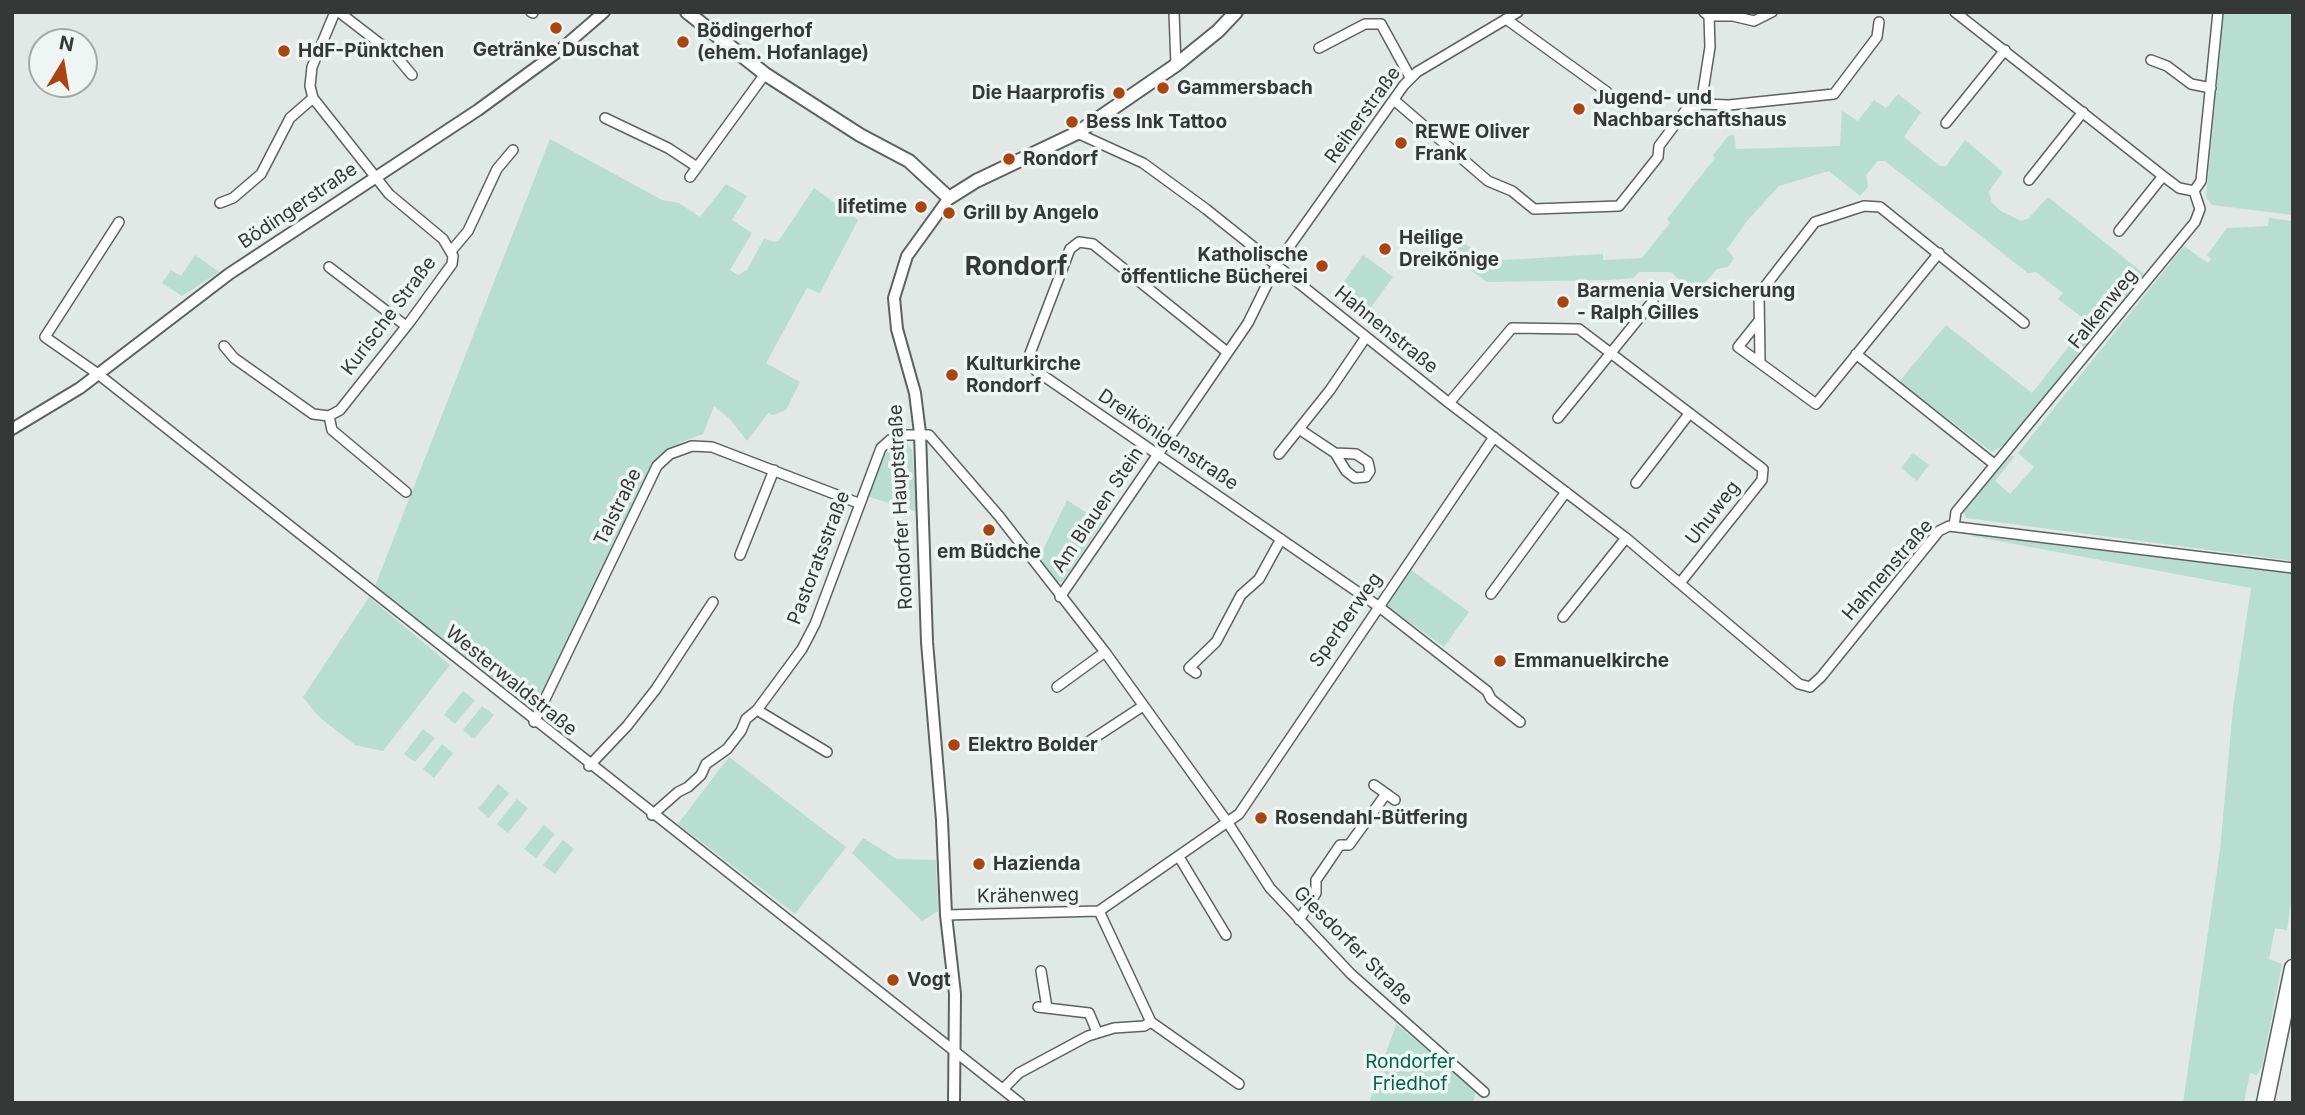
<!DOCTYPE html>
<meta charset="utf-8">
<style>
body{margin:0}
#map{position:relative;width:2305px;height:1115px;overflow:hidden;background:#e1e8e5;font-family:Inter,sans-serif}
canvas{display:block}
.frame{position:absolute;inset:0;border:14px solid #353837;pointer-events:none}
.north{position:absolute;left:28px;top:28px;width:70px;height:70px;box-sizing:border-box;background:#eef5f2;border:2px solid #a4a9a7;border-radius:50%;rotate:11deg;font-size:19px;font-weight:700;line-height:28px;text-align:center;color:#353837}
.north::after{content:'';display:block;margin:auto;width:24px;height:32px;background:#a94511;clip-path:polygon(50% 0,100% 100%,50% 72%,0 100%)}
</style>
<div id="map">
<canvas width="2305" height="1115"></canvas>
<div class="frame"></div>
<div class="north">N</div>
</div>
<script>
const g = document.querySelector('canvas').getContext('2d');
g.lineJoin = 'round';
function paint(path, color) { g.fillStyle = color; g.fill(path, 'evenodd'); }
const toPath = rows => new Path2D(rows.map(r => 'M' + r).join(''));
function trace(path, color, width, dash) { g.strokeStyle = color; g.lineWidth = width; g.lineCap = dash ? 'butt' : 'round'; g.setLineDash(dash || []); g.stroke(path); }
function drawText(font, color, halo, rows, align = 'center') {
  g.font = font + ' Inter,sans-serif'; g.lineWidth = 7; g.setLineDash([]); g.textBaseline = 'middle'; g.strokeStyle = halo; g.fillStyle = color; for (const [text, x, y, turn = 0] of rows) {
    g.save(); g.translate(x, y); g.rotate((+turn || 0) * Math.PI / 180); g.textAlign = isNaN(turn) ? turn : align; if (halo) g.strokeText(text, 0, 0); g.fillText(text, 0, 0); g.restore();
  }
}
paint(toPath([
 [2224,12,2293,12,2293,215,2212,205,2206,197],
 [1898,94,1921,112,1904,137,1940,166,1946,166,1965,140,2003,172,1989,191,1992,203,2001,211,2021,221,2028,219,2048,197,2144,274,2004,445,1992,452,1899,382,1946,325,2032,393,2088,322,2058,299,2063,293,2036,272,2028,273,1885,161,1878,161,1866,175,1868,187,1860,196,1829,171,1779,186,1747,221,1727,249,1734,258,1728,267,1717,269,1695,294,1671,272,1639,272,1633,278,1610,280,1487,282,1435,244,1441,234,1448,238,1451,233,1488,261,1603,254,1603,260,1642,258,1670,223,1667,219,1715,158,1713,155,1728,136,1734,135,1736,149,1840,146,1842,111,1858,121,1874,100,1886,108],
 [550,139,662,200,679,203,700,217,726,184,747,196,732,220,752,233,730,270,738,275,747,270,764,239,775,242,780,239,814,188,858,220,820,293,807,288,766,363,800,382,786,410,773,415,768,413,747,441,730,419,714,406,703,434,681,442,655,463,532,714,375,586],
 [2269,218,2293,221,2293,561,1966,518,1964,512,1984,483,2010,456,2015,456,1995,481,2010,494,2034,467,2018,453,2184,246,2208,263,2211,259,2207,255,2227,228,2268,226],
 [195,255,219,272,182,296,162,283,171,270,181,276],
 [1363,255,1393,277,1369,310,1374,315,1369,324,1333,297],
 [898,442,906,443,912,450,917,512,867,496,885,454],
 [1913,453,1929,465,1917,481,1901,468],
 [1067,500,1102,523,1062,582,1057,582,1039,558],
 [1974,533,2293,573,2293,889,2287,930,2275,928,2269,959,2282,964,2262,1066,2257,1075,2250,1073,2244,1103,2183,1103,2220,850,2233,708,2251,588,1971,536],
 [1411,570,1469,612,1444,647,1386,605],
 [369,597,450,665,383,751,355,745,319,717,303,697],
 [463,691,475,700,455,724,444,715],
 [482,706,494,715,474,739,463,730],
 [423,729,435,738,415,762,404,754],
 [442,744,453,753,434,778,423,769],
 [729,757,846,847,795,914,678,824],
 [498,784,509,793,489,818,478,809],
 [517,799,528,808,508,833,497,824],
 [544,825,555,834,536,858,524,849],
 [863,838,897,859,936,860,938,911,922,921,852,853],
 [563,840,574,849,555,874,543,865],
 [1396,1024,1476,1091,1473,1103,1369,1103]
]), '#b7ded0');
const minor = toPath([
 [339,12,396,56,412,75],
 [531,12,533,13],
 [1174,12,1176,65],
 [1955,12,2163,176,2179,188,2194,191],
 [1709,16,1733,16,1754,21,1772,12],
 [1506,19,1607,92],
 [1319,48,1365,24,1381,24,1410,77],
 [2151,60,2167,66,2191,84,2211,88],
 [1394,100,1488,181,1512,191,1534,209,1619,206,1658,157,1659,146,1685,111,1701,104,1729,105,1834,94,1877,37,1879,22],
 [1701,104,1710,47,1709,16,1704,12],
 [605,118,668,148,697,167],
 [1946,123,2005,50],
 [1077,133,1143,163,1206,209,1449,403,1626,538,1799,684,1810,687,1821,677,1939,531,1949,526,2293,568],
 [690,177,765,74],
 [2029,180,2083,112],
 [2194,191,2201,181,2218,12],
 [220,203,233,198,261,174,290,118,313,98],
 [119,222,45,337,98,374,1020,1103],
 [2119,231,2163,176],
 [452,250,468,231,497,169,513,150],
 [329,267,406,326],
 [1758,322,1738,347,1816,404,1939,253],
 [224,346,234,358,313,414,329,416],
 [1227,352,1093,244,1079,242,1070,249,1029,356,1035,370,1378,606,1487,691,1491,699,1520,722],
 [1856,354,1994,464],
 [1760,361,1759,294,1815,222,1864,206,1880,207,2024,323],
 [1449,403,1512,328,1579,329,1763,469,1762,480,1680,583],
 [329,416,340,410,409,323,452,264,453,256,443,239,389,194,313,98,310,86,312,67,335,12],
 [329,416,332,430,406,492],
 [1558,418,1653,301],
 [1299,429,1335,453,1346,471,1355,478,1366,477,1370,471,1368,462,1356,454,1335,453],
 [1279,454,1330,390,1366,337],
 [1636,483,1689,414],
 [1954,526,1956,512,2195,222,2200,209,2194,191],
 [740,555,774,470],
 [1491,594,1566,492],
 [1060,597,1248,323,1277,264,1404,85,1417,72,1518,12],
 [1563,617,1626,538],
 [1196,673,1189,668,1216,642,1241,595,1259,579,1281,539],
 [1057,687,1105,652],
 [757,710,827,752],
 [534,722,657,466,670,454,692,446,712,447,858,503],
 [1085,744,1143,706],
 [589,766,627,726,656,689,713,602],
 [1374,785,1395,800],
 [652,815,678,792,688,787,701,775,706,764,727,749,741,731,746,719,757,710,802,649,815,624,881,448,890,440,905,435,929,435,999,516,1105,652,1228,823,1270,888,1351,974,1484,1092],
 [1179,857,1226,935],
 [1099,911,1151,1022,1239,1084],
 [946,915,1099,911,1239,814,1494,437],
 [1299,920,1316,893,1316,880,1323,870,1340,845,1349,845,1386,794],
 [1041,971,1047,1008],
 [1038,1007,1089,1013,1097,1032],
 [1003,1089,1019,1073,1088,1036,1114,1028,1144,1026,1151,1022]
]);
const tertiary = toPath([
 [949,198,907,256,894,298,897,329,915,393,920,433,927,642,942,820,946,915,955,994,954,1103],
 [12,429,80,388,229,274,478,110,560,50,604,12]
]);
const secondary = toPath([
 [687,12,765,74,860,135,909,161,949,198,976,181,1077,133,1176,65,1218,31,1236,12]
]);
const motorway = toPath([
 [2265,1103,2293,968]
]);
trace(minor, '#5c6260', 12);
trace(tertiary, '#5c6260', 14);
trace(secondary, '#5c6260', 16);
trace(motorway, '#5c6260', 19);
trace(minor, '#fff', 9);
trace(tertiary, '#fff', 10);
trace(secondary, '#fff', 12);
trace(motorway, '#fff', 16);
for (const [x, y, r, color] of [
 [556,28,7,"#a94511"],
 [683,42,7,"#a94511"],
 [284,51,7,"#a94511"],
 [1163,88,7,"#a94511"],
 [1119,93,7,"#a94511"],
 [1579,109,7,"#a94511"],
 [1072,122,7,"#a94511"],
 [1401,143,7,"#a94511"],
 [1009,159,7,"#a94511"],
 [921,207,7,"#a94511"],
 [949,213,7,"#a94511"],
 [1385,249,7,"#a94511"],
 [1322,266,7,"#a94511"],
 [1563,302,7,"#a94511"],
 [952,375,7,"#a94511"],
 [989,530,7,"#a94511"],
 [1500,661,7,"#a94511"],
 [954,745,7,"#a94511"],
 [1261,818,7,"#a94511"],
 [979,864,7,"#a94511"],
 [893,980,7,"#a94511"]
]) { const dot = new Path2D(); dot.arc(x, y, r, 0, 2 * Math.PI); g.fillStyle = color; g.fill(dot); trace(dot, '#eef5f2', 2.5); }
drawText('bold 19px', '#353837', '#eef5f2', [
 ["Bödingerhof",697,31],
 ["(ehem. Hofanlage)",697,53],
 ["Getränke Duschat",556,50,"center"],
 ["HdF-Pünktchen",298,51],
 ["Gammersbach",1177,88],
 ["Die Haarprofis",1105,93,"right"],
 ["Jugend- und",1593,98],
 ["Nachbarschaftshaus",1593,120],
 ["Bess Ink Tattoo",1086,122],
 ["REWE Oliver",1415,132],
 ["Frank",1415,154],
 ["Rondorf",1023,159],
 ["lifetime",907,207,"right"],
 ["Grill by Angelo",963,213],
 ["Heilige",1399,238],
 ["Dreikönige",1399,260],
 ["Katholische",1308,255,"right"],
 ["öffentliche Bücherei",1308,277,"right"],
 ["Barmenia Versicherung",1577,291],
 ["- Ralph Gilles",1577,313],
 ["Kulturkirche",966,364],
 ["Rondorf",966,386],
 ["em Büdche",989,552,"center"],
 ["Emmanuelkirche",1514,661],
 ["Elektro Bolder",968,745],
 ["Rosendahl-Bütfering",1275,818],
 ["Hazienda",993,864],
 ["Vogt",907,980]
], 'left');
drawText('19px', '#353837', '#eef5f2', [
 ["Reiherstraße",1363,115,-54],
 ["Bödingerstraße",298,206,-34],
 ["Falkenweg",2103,309,-51],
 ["Kurische Straße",389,316,-53],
 ["Hahnenstraße",1386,330,39],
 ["Dreikönigenstraße",1168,440,34],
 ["Talstraße",618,507,-64],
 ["Rondorfer Hauptstraße",901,507,-93],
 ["Am Blauen Stein",1098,510,-56],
 ["Uhuweg",1713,513,-52],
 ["Pastoratsstraße",819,558,-69],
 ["Hahnenstraße",1888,570,-49],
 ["Sperberweg",1346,620,-55],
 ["Westerwaldstraße",511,681,39],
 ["Krähenweg",1028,896,-1],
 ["Giesdorfer Straße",1353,946,45]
]);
drawText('19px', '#00644d', '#eef5f2', [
 ["Rondorfer",1410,1062],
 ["Friedhof",1410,1084]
]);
drawText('bold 26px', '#353837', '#eef5f2', [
 ["Rondorf",1016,267]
]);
</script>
